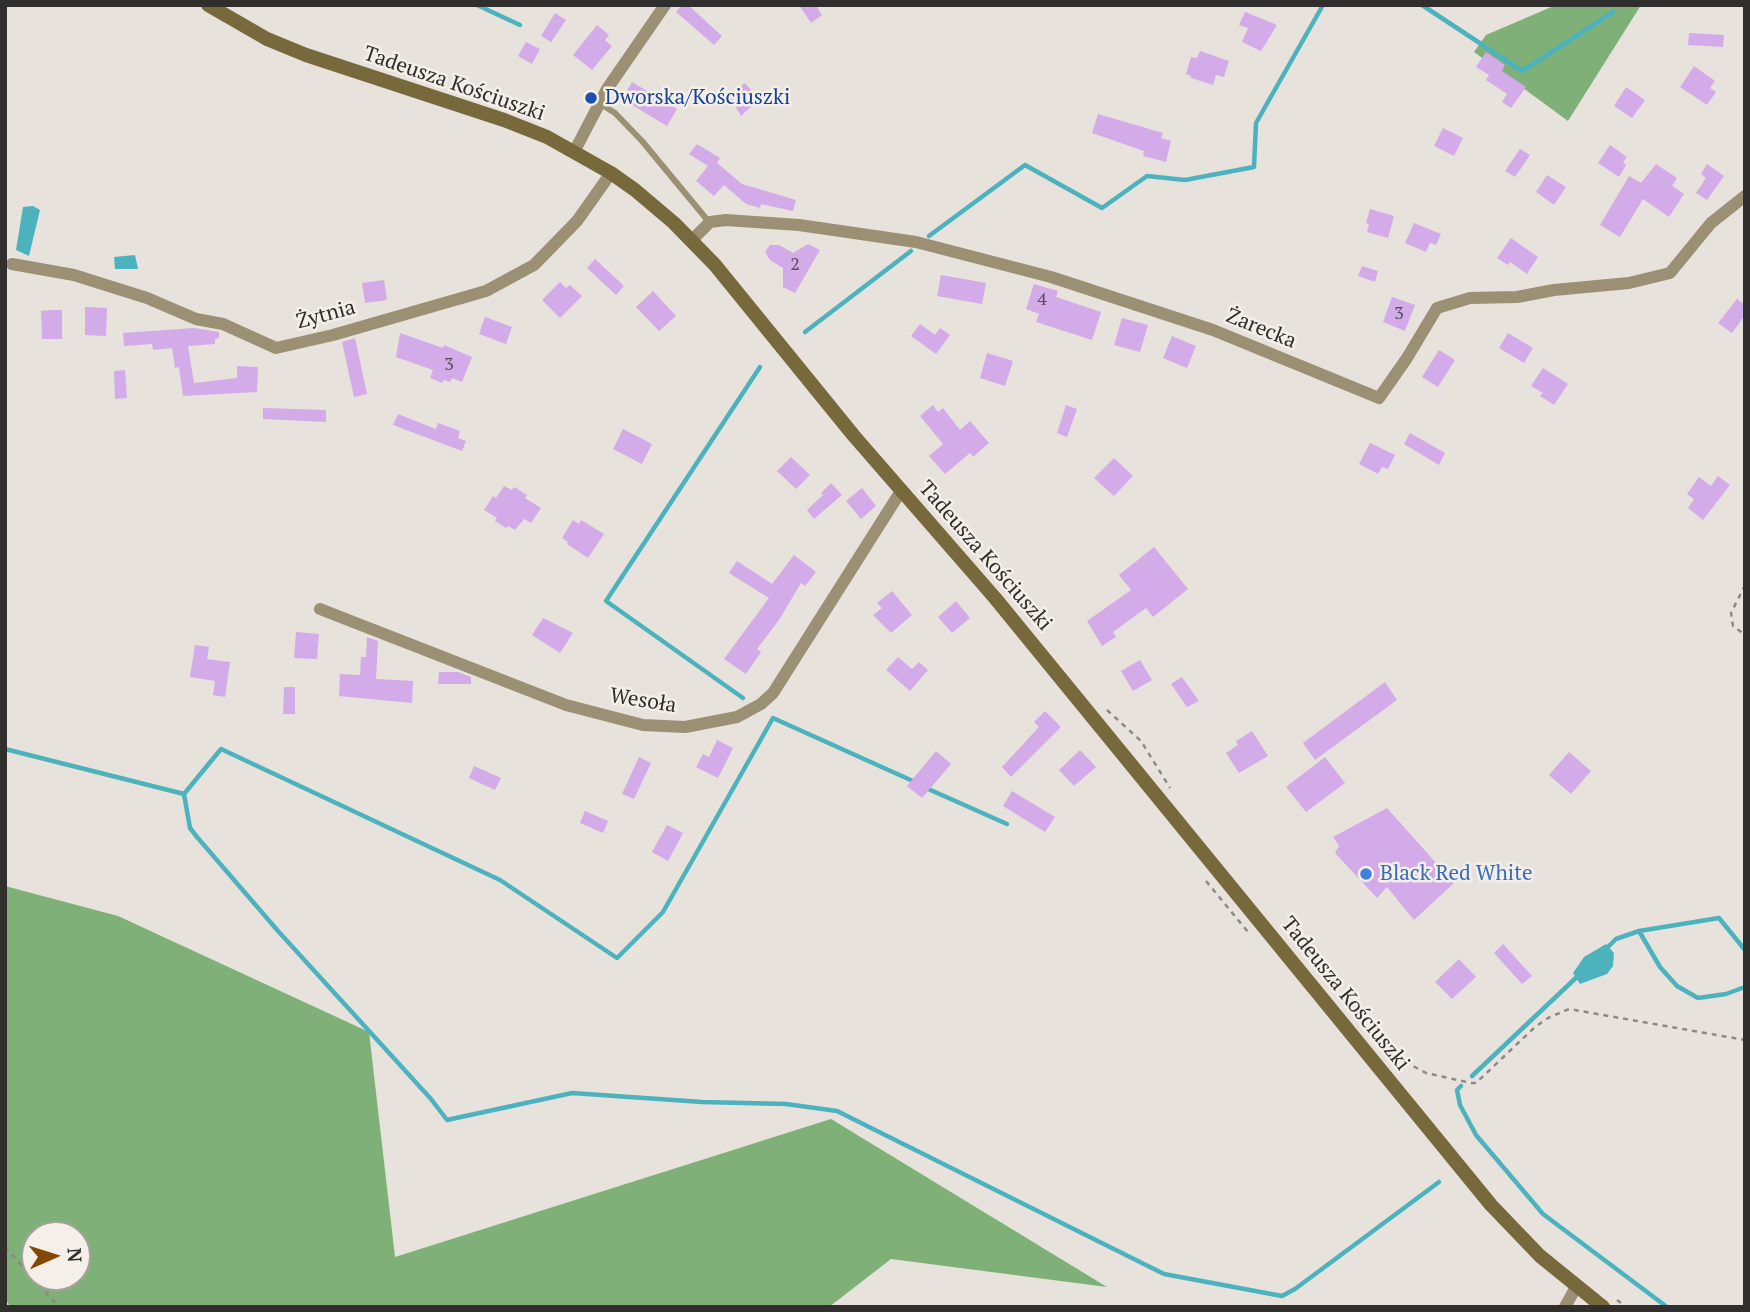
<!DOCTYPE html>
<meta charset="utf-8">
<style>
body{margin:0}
#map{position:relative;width:1750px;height:1312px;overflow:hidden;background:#e7e2dc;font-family:"PT Serif",serif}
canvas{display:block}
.frame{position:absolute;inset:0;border:7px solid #312f2d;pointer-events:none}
.north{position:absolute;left:21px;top:1221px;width:70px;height:70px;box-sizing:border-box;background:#f5efe9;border:2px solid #a7a29e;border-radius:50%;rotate:87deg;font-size:19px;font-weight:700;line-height:28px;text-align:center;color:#312f2d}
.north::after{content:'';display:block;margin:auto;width:24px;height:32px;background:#844704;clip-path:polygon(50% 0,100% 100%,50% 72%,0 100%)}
</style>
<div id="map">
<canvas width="1750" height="1312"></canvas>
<div class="frame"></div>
<div class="north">N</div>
</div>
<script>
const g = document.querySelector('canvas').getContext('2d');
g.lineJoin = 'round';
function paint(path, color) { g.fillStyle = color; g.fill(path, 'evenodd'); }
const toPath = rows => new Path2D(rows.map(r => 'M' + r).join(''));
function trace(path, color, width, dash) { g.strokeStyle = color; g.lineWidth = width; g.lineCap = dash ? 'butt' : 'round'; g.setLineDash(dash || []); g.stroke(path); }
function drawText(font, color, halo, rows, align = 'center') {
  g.font = font + ' "PT Serif",serif'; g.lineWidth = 5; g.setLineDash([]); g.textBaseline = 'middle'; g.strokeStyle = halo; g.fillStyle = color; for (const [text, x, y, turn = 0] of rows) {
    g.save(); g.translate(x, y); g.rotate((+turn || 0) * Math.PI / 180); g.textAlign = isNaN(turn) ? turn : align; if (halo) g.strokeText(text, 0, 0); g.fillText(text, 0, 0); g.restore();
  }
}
paint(toPath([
 [1556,5,1641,5,1568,121,1474,52,1486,35],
 [5,886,118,916,369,1032,395,1257,831,1119,1107,1287,891,1259,829,1307,10,1307,5,1298],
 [35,1235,77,1235,77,1277,35,1277]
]), '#7eb078');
paint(toPath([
 [33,206,40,210,29,256,16,250,23,207],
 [135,255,138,269,115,269,114,257],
 [1606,944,1614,953,1613,966,1607,974,1580,984,1573,973,1584,957]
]), '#4cb3be');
trace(toPath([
 [477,5,520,25],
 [1422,5,1522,71,1613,12],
 [929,236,1025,165,1102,208,1147,176,1185,180,1254,167,1256,123,1323,5],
 [805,332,911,251],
 [743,698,606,601,760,367],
 [5,749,184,794,221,749,500,880,617,958,663,912,773,718,915,782],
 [926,788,1007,824],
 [184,794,190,828,197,837,278,931,431,1099,447,1120,572,1093,702,1102,786,1104,837,1111,1164,1274,1282,1296,1295,1289,1439,1182],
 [1639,931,1660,967,1677,986,1698,998,1726,994,1745,987],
 [1604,951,1616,939,1639,931,1719,918,1745,950],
 [1472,1076,1580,974],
 [1461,1086,1457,1090,1460,1105,1476,1135,1543,1214,1667,1307]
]), '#4cb3be', 4.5);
paint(toPath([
 [682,5,688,5,722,36,714,45,676,12],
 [799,5,816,5,822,15,811,23],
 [1245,12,1277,25,1261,51,1242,42,1248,28,1239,25],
 [555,13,566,20,551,42,541,36],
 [597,25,609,35,605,40,612,46,592,70,573,55],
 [1689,33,1724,35,1723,47,1688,45],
 [526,42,540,49,532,64,518,56],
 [1200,51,1229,61,1224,77,1216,75,1213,85,1191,78,1191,76,1186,74,1191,57,1197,58],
 [1486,52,1505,65,1502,71,1526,87,1511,108,1502,102,1507,94,1486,80,1489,75,1476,67],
 [1694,66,1715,81,1710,88,1716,92,1707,105,1680,87],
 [632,82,677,109,667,126,622,99],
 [745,83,759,99,741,116,729,96],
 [1626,87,1645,100,1632,118,1614,106],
 [1098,114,1163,133,1161,138,1171,141,1166,162,1143,156,1144,151,1092,133],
 [1443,128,1463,138,1454,156,1434,146],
 [697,144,720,158,717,163,742,184,796,200,793,211,761,204,760,208,746,204,724,185,714,196,696,181,708,166,689,154],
 [1610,145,1627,157,1623,162,1626,165,1619,177,1598,163],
 [1520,149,1530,155,1515,177,1505,171],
 [1656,164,1677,178,1672,186,1684,194,1669,217,1643,199,1620,237,1600,225,1629,176,1641,183],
 [1707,164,1724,176,1707,200,1696,193,1706,178,1701,174],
 [1547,175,1566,187,1554,205,1536,192],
 [1370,209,1394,216,1388,238,1367,232,1369,224,1366,223],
 [1414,223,1441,234,1436,245,1430,243,1426,252,1405,243],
 [1511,238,1538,257,1527,274,1510,262,1508,265,1497,258],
 [808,244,820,250,795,293,783,287,783,268,770,260,765,252,770,245,779,245,793,253],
 [595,259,624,286,616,295,587,268],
 [1362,266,1378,271,1375,282,1358,276],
 [941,275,986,283,982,304,937,296],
 [384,280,387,300,365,303,362,283],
 [560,282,566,288,570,285,582,296,560,318,542,300],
 [1034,284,1058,291,1056,297,1101,312,1092,340,1036,322,1039,314,1026,309],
 [653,291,676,316,659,331,636,307],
 [1392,297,1415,305,1405,331,1383,322],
 [1737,299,1745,305,1745,315,1732,333,1718,323],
 [85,307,107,308,106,336,85,335],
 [54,310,62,310,62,339,42,339,41,311],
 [485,317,512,327,506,344,479,334],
 [1122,318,1148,325,1140,352,1114,345],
 [920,324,935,335,940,328,950,335,936,354,911,336],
 [194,328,219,332,219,338,215,339,215,344,188,346,194,383,237,378,237,366,258,367,257,392,183,396,179,367,175,368,172,348,153,350,152,344,124,346,123,333],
 [400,333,443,348,444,345,472,357,462,382,452,378,450,382,444,380,442,383,430,378,433,370,396,357],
 [1508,333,1533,348,1524,363,1499,348],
 [1172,336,1196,346,1187,368,1163,358],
 [355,338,367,394,354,397,342,342],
 [1439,350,1455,360,1438,387,1422,377],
 [987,353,1013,361,1005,386,980,378],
 [1543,368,1568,384,1554,405,1540,396,1543,393,1531,386],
 [125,370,127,398,115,399,114,371],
 [933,405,938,412,943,408,960,430,970,421,989,443,973,457,970,453,945,474,929,456,943,444,920,416],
 [1066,405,1077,409,1067,437,1057,433],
 [263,408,326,410,326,422,263,419],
 [398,414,436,429,438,423,460,431,458,438,466,441,462,451,393,425],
 [623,429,652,444,642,464,613,449],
 [1410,433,1445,453,1439,465,1404,444],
 [1370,443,1395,455,1388,469,1382,467,1378,474,1359,464],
 [791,457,810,475,796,489,777,471],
 [1114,458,1133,476,1114,496,1094,478],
 [1718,476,1730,485,1703,520,1688,508,1694,499,1687,494,1699,477,1711,486],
 [831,483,842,495,814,519,807,510,823,495,821,493],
 [504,486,512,490,514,487,527,495,525,498,541,508,531,523,524,519,515,530,508,526,506,528,495,521,497,518,484,510,493,496,496,498],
 [862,488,876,506,861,519,846,501],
 [573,520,579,524,581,520,604,534,588,558,567,544,568,542,562,538],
 [1154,547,1188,589,1153,617,1146,608,1113,632,1116,637,1102,646,1087,621,1131,590,1119,575],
 [794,555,816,572,805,586,801,583,779,620,757,649,761,652,746,674,724,659,769,598,729,573,737,561,772,584],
 [892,591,912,615,891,633,873,615,882,608,877,603],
 [956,601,970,618,952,633,938,617],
 [543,618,573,633,560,653,532,635],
 [296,632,319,634,317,659,294,658],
 [367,637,378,641,376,679,413,681,412,703,339,696,340,674,360,675,361,657,366,657],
 [195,645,209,647,207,659,230,662,225,697,213,695,215,681,190,677],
 [898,657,912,669,919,662,928,670,910,691,886,670],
 [1140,660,1152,680,1133,691,1121,671],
 [439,672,458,672,471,677,471,684,438,684],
 [1182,677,1199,701,1187,707,1171,684],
 [1385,682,1397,700,1315,760,1303,743],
 [284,687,295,687,295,714,283,714],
 [1045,711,1061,727,1011,777,1002,767,1039,727,1034,722],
 [1252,731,1268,756,1239,773,1226,753,1238,745,1236,741],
 [717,740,733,748,718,778,696,767,703,754,709,757],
 [1080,750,1096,767,1074,786,1059,770],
 [936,751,951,764,922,798,907,786],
 [1569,752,1591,771,1571,794,1549,775],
 [639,757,651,763,634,799,622,794],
 [1325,757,1345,783,1306,812,1286,787],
 [474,766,501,778,495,790,469,778],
 [1012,791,1055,817,1045,832,1003,806],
 [1387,808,1454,883,1414,920,1387,887,1377,898,1335,853,1339,846,1333,837],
 [585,811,608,821,603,833,580,823],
 [667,825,683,833,668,861,652,852],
 [1503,944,1532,976,1522,984,1494,953],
 [1459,959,1476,977,1452,999,1435,982]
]), '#d3abe8');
trace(toPath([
 [1745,585,1731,613,1733,626,1745,635],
 [1107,710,1141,741,1170,788],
 [1206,881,1248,932],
 [1384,1041,1396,1057,1426,1073,1471,1083,1476,1083,1535,1027,1548,1018,1569,1009,1745,1040],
 [5,1247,59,1307],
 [1617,1300,1626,1307]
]), '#8d8985', 2.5, [5, 5]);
trace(toPath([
 [599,103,615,113,642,141,709,222]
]), '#9b9073', 6);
trace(toPath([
 [574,152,607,89,665,5],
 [692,240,710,222,726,220,799,225,916,242,1051,277,1213,330,1379,398,1407,358,1437,308,1470,298,1517,297,1554,290,1629,283,1670,273,1711,223,1745,196],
 [12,264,74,275,147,298,196,319,223,324,276,348,333,335,486,291,534,265,577,221,611,173],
 [320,609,566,705,643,725,685,727,737,717,761,704,773,693,901,491],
 [1565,1307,1576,1287]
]), '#9b9073', 12);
trace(toPath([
 [208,5,267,39,306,55,504,120,547,137,611,173,635,190,674,223,715,265,854,436,995,598,1491,1205,1540,1256,1603,1307]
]), '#78693c', 14);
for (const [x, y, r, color] of [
 [591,98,7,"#1a4fb4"],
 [1366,874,7,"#3f7fe0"]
]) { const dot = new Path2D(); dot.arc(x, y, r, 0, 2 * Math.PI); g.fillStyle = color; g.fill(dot); trace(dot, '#f5efe9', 2.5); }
drawText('18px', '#5a4e5c', null, [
 ["2",795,265],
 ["4",1042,300],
 ["3",1399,314],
 ["3",449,365]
]);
drawText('21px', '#312f2d', '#f5efe9', [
 ["Tadeusza Kościuszki",454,84,19],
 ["Żytnia",326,315,-15],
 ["Żarecka",1261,329,22],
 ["Tadeusza Kościuszki",985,556,49],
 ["Wesoła",643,701,9],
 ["Tadeusza Kościuszki",1345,994,51]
]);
drawText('21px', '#164399', '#f5efe9', [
 ["Dworska/Kościuszki",605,98]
], 'left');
drawText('21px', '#366cbe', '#f5efe9', [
 ["Black Red White",1380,874]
], 'left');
</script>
